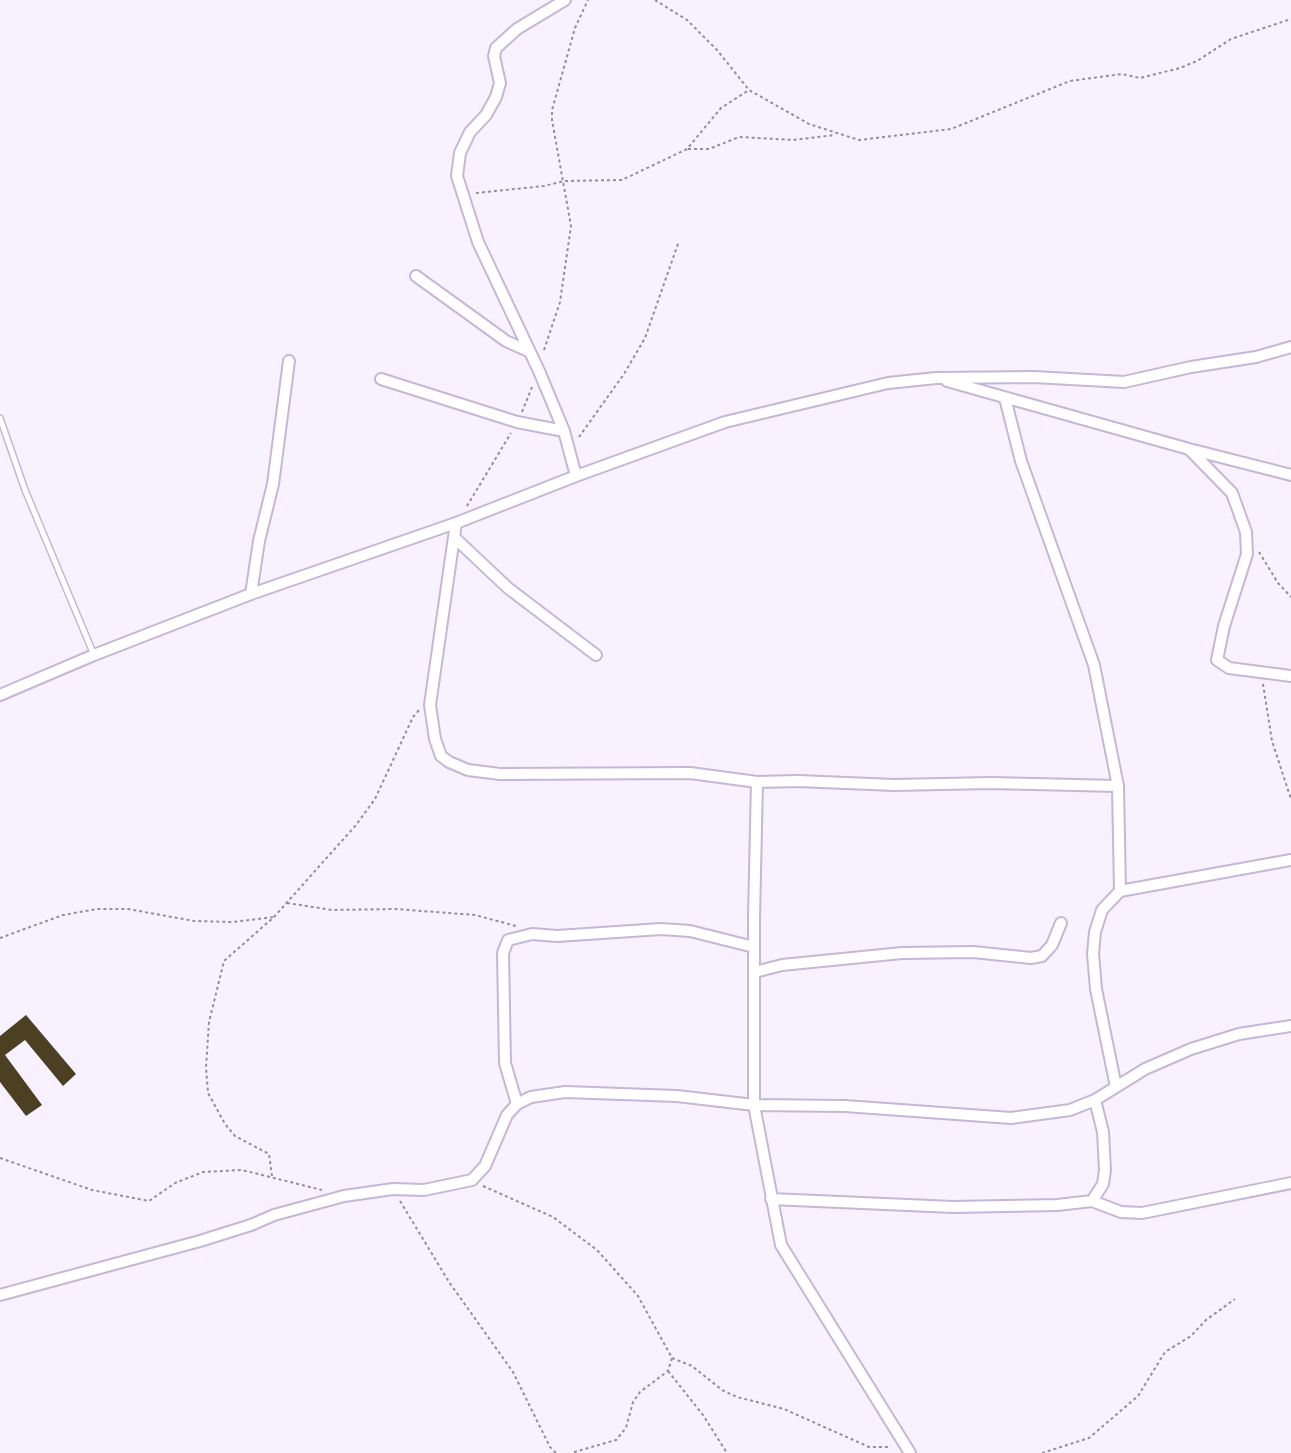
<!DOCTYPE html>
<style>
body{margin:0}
canvas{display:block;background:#f8f1ff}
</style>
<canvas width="1291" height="1453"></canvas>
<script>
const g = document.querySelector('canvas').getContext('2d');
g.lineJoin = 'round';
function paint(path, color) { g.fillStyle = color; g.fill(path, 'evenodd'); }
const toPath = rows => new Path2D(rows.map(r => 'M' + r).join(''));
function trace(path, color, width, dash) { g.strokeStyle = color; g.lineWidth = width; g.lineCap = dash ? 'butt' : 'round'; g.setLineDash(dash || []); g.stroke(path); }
paint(toPath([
 [26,1015,76,1074,63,1086,25,1040,5,1055,42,1105,26,1116,0,1082,0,1036]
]), '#4c4022');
const service = toPath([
 [0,418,25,490,94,655]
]);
const minor = toPath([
 [565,0,517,29,496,48,494,56,500,83,496,97,486,115,470,132,460,153,457,176,478,242,539,371,564,431,576,476],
 [416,276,506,341,528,351],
 [381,379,517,422,564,431],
 [947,381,1189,449,1291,475],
 [1005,398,1021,461,1094,665,1118,786,1120,891],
 [1189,449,1232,493,1246,532,1247,554,1224,626,1217,660,1229,668,1291,676],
 [456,523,430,705,435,739,441,756,449,762,468,770,500,774,690,773,757,782,798,781,894,785,991,783,1118,786],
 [456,539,508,588,596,655],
 [251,594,259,541,273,484,289,361],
 [0,695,94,655,251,594,456,523,576,476,725,422,888,383,936,378,1034,377,1124,382,1191,367,1256,357,1291,347],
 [757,782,754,918,754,1105,781,1245,910,1453],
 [755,972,782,965,902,953,973,952,1031,958,1042,956,1052,945,1061,923],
 [1116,1087,1096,989,1093,954,1095,932,1102,910,1120,891,1291,860],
 [517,1104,505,1063,503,953,508,940,532,934,557,936,661,929,690,931,754,947],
 [771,1199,953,1207,1057,1205,1092,1201,1103,1184,1105,1170,1103,1132,1095,1100],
 [1092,1201,1121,1212,1142,1213,1291,1183],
 [0,1295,200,1241,251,1225,274,1215,344,1196,393,1189,424,1190,472,1180,485,1166,507,1115,517,1104,531,1097,565,1092,677,1096,754,1105,845,1106,1011,1118,1070,1110,1095,1100,1145,1069,1191,1049,1239,1034,1291,1026]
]);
trace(service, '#c6b6d7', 8);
trace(minor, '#c6b6d7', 14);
trace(toPath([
 [655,0,687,20,717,50,749,90,809,124,859,140,951,129,1070,81,1122,74,1140,78,1180,68,1197,61,1231,39,1291,19],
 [688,149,709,149,739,137,793,140,835,135],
 [476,193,544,186,564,181,622,180,687,149,721,108,749,90],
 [544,350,560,302,571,226,552,120,552,110,575,28,588,0],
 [522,412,532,387],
 [579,437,624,374,645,338,679,241],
 [467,506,511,433],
 [1259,552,1278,583,1291,597],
 [1263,684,1272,741,1291,799],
 [287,903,332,910,396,909,475,915,516,926],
 [0,938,63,915,97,909,128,909,194,921,233,922,274,917],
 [0,1158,92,1190,149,1201,175,1183,203,1172,242,1170,322,1190],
 [272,1176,269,1154,235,1136,225,1124,208,1093,206,1067,209,1022,224,961,274,917,356,825,375,799,413,717,420,709],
 [483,1186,553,1217,597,1250,638,1296,672,1358,668,1371,640,1392,633,1402,626,1428,616,1440,571,1453],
 [400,1201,449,1282,513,1372,550,1447,556,1453],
 [672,1358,692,1366,722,1390,737,1397,784,1409,869,1447,891,1447],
 [668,1371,703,1415,727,1453],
 [1042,1453,1089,1438,1138,1396,1165,1352,1191,1336,1206,1320,1235,1299]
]), '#948d9b', 2, [3, 3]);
trace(service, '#fff', 5);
trace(minor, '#fff', 10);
</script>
